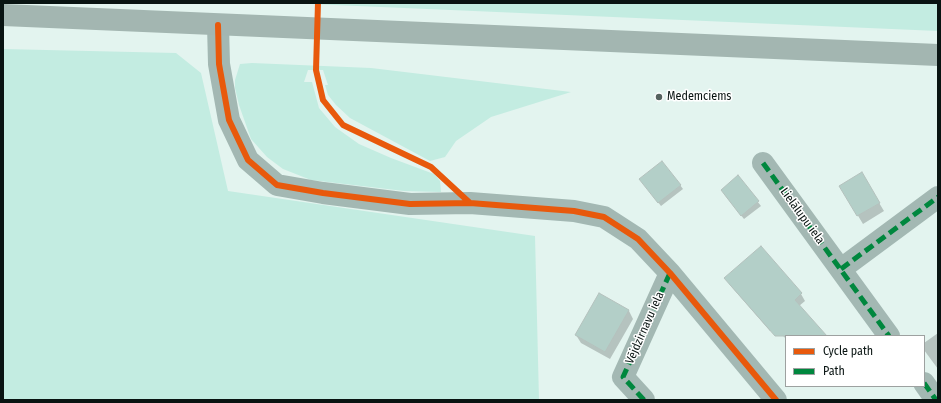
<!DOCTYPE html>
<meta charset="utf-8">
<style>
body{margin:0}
#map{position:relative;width:941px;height:403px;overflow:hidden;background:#e3f4ef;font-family:"Fira Sans Condensed",sans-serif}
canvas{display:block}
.frame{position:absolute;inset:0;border:4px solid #091412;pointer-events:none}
.legend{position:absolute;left:785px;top:335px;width:140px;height:52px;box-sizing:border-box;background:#fff;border:1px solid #9da1a0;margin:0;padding:5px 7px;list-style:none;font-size:12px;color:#091412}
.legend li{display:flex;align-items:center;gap:8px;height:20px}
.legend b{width:20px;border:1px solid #9da1a0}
</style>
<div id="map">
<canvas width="941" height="403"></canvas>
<div class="frame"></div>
<ul class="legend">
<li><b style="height:5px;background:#e8590c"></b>Cycle path</li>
<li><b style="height:5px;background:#00873e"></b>Path</li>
</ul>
</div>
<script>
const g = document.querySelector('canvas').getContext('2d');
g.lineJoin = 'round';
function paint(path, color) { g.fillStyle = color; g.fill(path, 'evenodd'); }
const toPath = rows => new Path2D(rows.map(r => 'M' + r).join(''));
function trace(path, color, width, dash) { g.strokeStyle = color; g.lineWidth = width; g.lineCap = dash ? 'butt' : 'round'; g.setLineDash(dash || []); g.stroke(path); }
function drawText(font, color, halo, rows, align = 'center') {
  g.font = font + ' "Fira Sans Condensed",sans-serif'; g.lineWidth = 3; g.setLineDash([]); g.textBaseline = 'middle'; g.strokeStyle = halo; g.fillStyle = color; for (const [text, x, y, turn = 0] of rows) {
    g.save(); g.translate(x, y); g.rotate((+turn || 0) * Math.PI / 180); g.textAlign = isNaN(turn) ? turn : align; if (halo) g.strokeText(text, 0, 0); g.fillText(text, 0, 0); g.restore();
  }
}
paint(toPath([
 [288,3,938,3,938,31],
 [3,49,176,53,201,73,228,191,535,236,539,400,3,400],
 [252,63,371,68,571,92,491,117,456,141,445,157,430,161,350,118,336,105,328,95,325,85,328,85,323,70,308,70,304,82,312,82,319,108,335,127,359,144,391,158,434,174,440,181,441,192,404,191,311,180,283,169,267,157,251,139,239,105,235,88,235,80,240,64]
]), '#c3ece1');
paint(toPath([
 [861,173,884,211,863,224,840,186],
 [738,177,761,206,744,219,724,194],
 [643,183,680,185,683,189,661,206],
 [761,247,801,294,805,301,799,306,826,336,786,336,786,339,775,327,770,331,730,285,726,278],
 [599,294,629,311,633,319,610,359,581,343,576,335],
 [938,333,938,369,924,350,924,343]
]), '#0003');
const building = toPath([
 [662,161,681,185,658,203,639,179,662,161],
 [862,172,880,203,857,216,839,186,862,172],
 [738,175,759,201,741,216,721,190,738,175],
 [761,246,802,293,795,300,827,336,775,336,724,278,761,246],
 [599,293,629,310,605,352,575,335,599,293]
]);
paint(building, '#b3cfc8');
trace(building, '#b4c1bd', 1);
trace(toPath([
 [316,70,323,100,343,125,431,167,442,177]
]), '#a1b3ae', 2.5, [3, 2]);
trace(toPath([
 [218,25,219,64,229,120,248,160,277,185,323,193,410,204,470,203,574,211,604,217,638,239,670,273,776,400],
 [763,163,889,336],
 [841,269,938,197],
 [924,383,936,400],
 [644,400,623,377,670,273]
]), '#a3b8b3', 22);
trace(toPath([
 [3,15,938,55]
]), '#a3b6b1', 22);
trace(toPath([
 [763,163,889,336],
 [841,269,938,197],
 [924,383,936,400],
 [644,400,623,377,670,273]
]), '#00873e', 5, [10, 5]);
trace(toPath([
 [318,3,316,70,323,100,343,125,431,167,470,203],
 [218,25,219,64,229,120,248,160,277,185,323,193,410,204,470,203,574,211,604,217,638,239,670,273,776,400]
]), '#e8590c', 6);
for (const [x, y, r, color] of [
 [659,97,4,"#55625f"]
]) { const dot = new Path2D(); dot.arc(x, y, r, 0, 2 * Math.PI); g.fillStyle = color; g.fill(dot); trace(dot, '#fff', 1.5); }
drawText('12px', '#091412', '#fff', [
 ["Medemciems",667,97]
], 'left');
drawText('12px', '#091412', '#fff', [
 ["Lielālupu iela",802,216,54],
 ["Vējdzirnavu iela",645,328,-66]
]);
</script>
